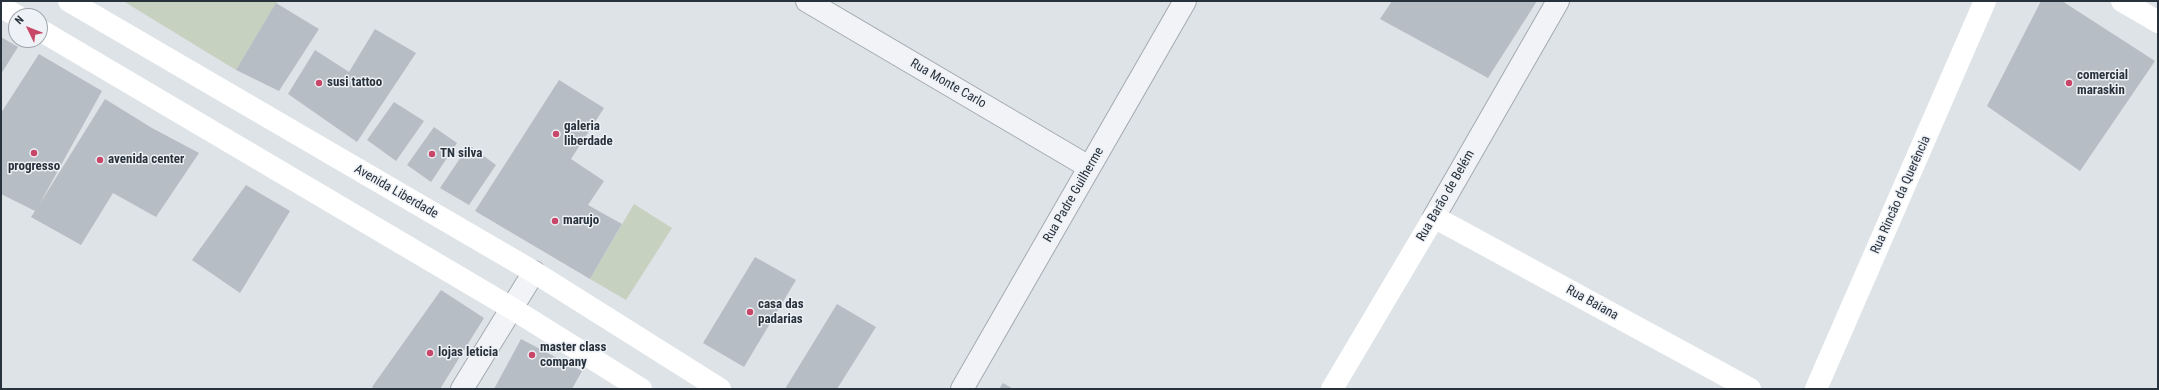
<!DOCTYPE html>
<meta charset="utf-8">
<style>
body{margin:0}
#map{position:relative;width:2159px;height:390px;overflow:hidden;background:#dee3e7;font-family:"Roboto Condensed",sans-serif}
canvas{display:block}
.frame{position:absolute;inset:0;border:2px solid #28323d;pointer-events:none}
.north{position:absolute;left:8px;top:8px;width:40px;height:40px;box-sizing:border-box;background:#eef1f5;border:1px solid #9fa5ab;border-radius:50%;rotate:313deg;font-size:11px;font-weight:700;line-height:16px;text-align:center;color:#28323d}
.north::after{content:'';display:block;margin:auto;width:14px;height:18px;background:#c84769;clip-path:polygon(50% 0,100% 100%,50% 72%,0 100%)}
</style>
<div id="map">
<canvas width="2159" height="390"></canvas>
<div class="frame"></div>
<div class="north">N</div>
</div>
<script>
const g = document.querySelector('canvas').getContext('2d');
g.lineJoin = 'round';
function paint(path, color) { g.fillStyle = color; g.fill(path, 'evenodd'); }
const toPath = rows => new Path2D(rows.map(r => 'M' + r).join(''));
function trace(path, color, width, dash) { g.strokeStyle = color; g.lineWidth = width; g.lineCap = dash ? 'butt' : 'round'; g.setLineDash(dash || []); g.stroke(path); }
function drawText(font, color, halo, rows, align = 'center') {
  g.font = font + ' "Roboto Condensed",sans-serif'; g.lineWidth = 3; g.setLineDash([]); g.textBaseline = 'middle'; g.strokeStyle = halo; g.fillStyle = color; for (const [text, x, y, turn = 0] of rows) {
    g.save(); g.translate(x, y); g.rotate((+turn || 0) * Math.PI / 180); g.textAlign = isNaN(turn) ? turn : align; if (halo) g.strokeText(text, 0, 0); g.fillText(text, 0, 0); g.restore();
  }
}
paint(toPath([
 [123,1,278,1,236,70],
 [634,204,672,228,626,300,590,279]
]), '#c6d1c0');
paint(toPath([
 [1392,1,1537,1,1488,78,1380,19],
 [2041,1,2062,1,2155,61,2080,171,1987,106],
 [276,3,319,29,279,91,236,70],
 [375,29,416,53,357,142,288,94,315,50,349,72],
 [1,37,18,47,1,74],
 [39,54,102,91,39,205,105,99,152,128,199,153,156,217,113,193,81,245,31,217,35,211,1,194,1,113],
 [559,80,604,108,571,159,604,181,588,205,622,224,590,279,475,211],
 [394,102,424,121,396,161,367,140],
 [434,127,457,143,431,182,407,165],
 [469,145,496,165,469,205,440,188],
 [246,185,290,211,240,293,192,260],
 [755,257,796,280,744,367,703,343],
 [441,290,484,318,440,389,375,389,372,387],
 [837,304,876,327,837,389,785,389],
 [521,339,582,371,572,389,494,389],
 [1003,383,1013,389,999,389]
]), '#b6bdc4');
const street = toPath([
 [807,1,1089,167],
 [1434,217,1558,1],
 [462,389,534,272],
 [962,389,1185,1]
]);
trace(street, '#a4aab1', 24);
trace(street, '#f1f3f6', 22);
trace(toPath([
 [69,1,534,272,720,389],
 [2122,1,2158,22],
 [1,7,17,16],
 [40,30,513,309,641,389],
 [1332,389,1434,217,1750,389],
 [1816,389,1985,1]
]), '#fff', 22);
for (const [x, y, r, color] of [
 [319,83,4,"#c84769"],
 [2069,83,4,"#c84769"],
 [556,134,4,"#c84769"],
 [34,153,4,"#c84769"],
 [432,154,4,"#c84769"],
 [100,160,4,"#c84769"],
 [555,221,4,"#c84769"],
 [750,312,4,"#c84769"],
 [430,353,4,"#c84769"],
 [532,355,4,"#c84769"]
]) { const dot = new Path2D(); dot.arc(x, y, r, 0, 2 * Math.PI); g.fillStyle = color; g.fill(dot); trace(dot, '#eef1f5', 1.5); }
drawText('bold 13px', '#28323d', '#eef1f5', [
 ["comercial",2077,76],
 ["maraskin",2077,91],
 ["susi tattoo",327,83],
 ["galeria",564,127],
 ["liberdade",564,142],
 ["TN silva",440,154],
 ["avenida center",108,160],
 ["progresso",34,167,"center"],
 ["marujo",563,221],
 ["casa das",758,305],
 ["padarias",758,320],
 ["master class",540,348],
 ["company",540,363],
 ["lojas leticia",438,353]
], 'left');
drawText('13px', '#28323d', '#eef1f5', [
 ["Rua Monte Carlo",948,84,30],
 ["Avenida Liberdade",396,192,30],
 ["Rua Padre Guilherme",1074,195,-60],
 ["Rua Rincão da Querência",1901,195,-66],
 ["Rua Barão de Belém",1446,196,-60],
 ["Rua Baiana",1592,303,29]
]);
</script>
